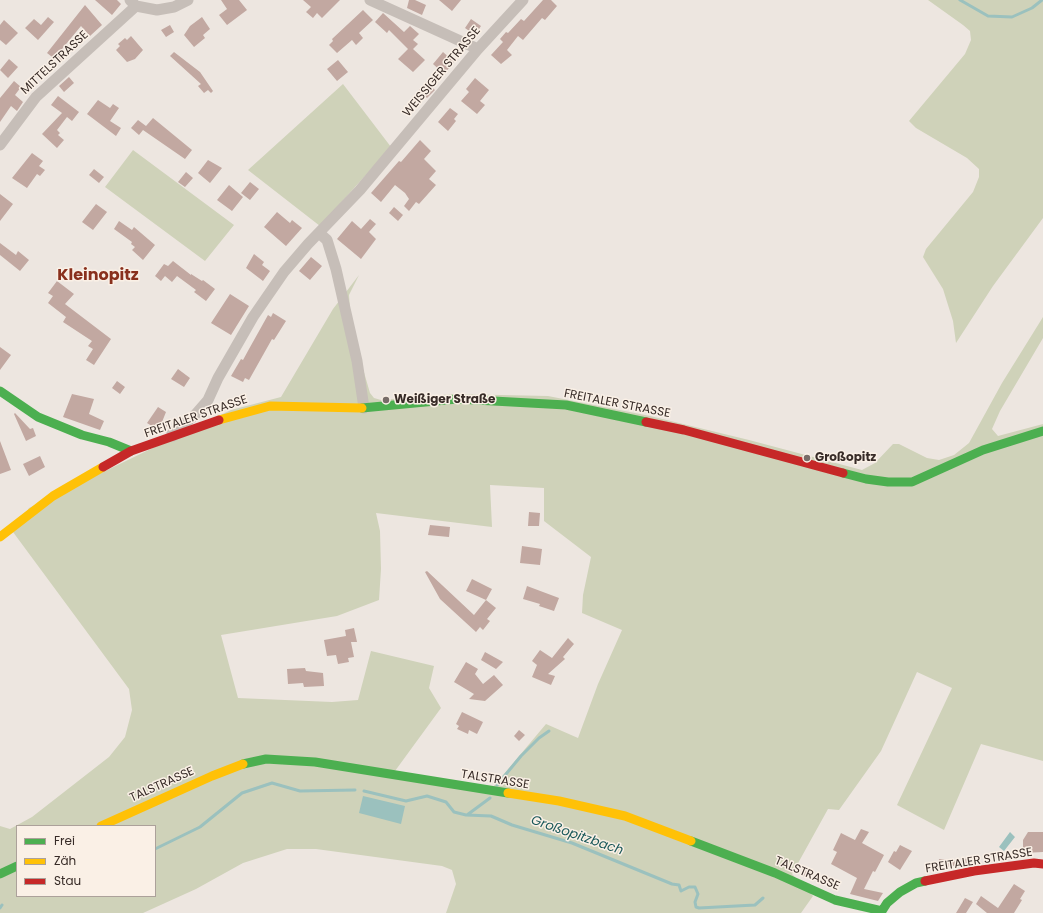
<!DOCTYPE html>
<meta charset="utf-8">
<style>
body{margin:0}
#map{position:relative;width:1043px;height:913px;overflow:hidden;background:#ede6e0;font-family:Poppins,sans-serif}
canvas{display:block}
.legend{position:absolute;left:16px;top:825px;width:140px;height:72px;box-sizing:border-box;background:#faf0e6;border:1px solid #aca19a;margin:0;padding:5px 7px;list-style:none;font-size:12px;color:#372b27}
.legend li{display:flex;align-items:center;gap:8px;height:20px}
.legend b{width:20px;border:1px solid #aca19a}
</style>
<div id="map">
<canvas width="1043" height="913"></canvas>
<ul class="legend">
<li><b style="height:5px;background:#4caf50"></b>Frei</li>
<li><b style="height:5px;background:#ffc107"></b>Zäh</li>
<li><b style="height:5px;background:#c62828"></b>Stau</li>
</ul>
</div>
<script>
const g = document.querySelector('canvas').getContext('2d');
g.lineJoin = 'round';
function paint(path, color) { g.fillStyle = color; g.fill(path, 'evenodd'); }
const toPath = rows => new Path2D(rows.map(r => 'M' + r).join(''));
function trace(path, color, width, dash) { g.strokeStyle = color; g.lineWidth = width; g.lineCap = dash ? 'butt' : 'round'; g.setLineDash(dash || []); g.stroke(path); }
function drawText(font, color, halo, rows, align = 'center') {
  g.font = font + ' Poppins,sans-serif'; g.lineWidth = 3; g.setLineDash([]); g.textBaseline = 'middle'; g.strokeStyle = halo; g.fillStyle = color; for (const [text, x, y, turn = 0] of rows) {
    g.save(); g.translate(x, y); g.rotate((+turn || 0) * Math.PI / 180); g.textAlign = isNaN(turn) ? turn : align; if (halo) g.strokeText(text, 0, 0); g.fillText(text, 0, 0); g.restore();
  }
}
paint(toPath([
 [928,0,1043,0,1043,218,993,286,956,343,953,321,943,289,923,257,926,249,973,192,979,177,979,169,967,158,916,128,909,121,965,54,971,40,970,31,963,25],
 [343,84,391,147,320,226,248,170],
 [133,150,234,225,205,261,105,187],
 [359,275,349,295,350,310,363,369,370,393,374,398,381,400,454,394,548,396,650,416,749,440,862,470,875,463,893,444,899,444,927,458,939,460,954,455,969,443,1002,383,1043,317,1043,338,1000,411,992,429,998,436,1043,424,1043,761,981,744,944,830,897,805,952,688,917,672,881,751,839,810,828,809,792,874,813,896,801,913,446,913,456,884,452,870,442,866,316,849,287,849,243,863,196,889,143,913,0,913,0,826,10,829,32,817,109,757,125,737,132,710,129,689,13,532,29,508,231,410,281,397,333,309],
 [490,485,544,488,544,521,591,557,583,595,582,613,622,630,598,684,578,738,546,724,493,787,395,771,441,708,429,688,434,666,371,651,358,700,332,702,238,698,221,635,337,616,379,600,381,569,380,531,376,513,492,527],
 [17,826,155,826,155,896,17,896]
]), '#cfd2b9');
paint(toPath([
 [363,796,405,806,401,824,359,813],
 [1010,832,1015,837,1004,851,999,847]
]), '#9bc1be');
trace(toPath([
 [960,0,988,16,1012,17,1032,8,1042,0],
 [497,785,521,756,539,738,549,731],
 [364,791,406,801,427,796,446,802,454,812,466,815,491,816,512,825,572,843,672,884,679,885,681,891,689,887,695,887,698,894,695,902,696,907,699,908,755,905,763,898],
 [467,815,490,798],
 [155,849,200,827,242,793,272,783,300,791,355,790],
 [0,908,2,905]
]), '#9bc1be', 3);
paint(toPath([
 [95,0,117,0,121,4,112,15],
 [221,0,239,0,247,10,227,25,219,15,227,9],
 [303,0,340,0,322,18,317,13,313,18,306,12,311,7],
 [409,0,415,0,426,5,422,15,407,8],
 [439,0,461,0,452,11],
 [543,0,551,0,557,6,545,20,542,18,523,40,518,36,507,50,512,55,501,64,491,55,503,42,500,39,506,32,508,33,521,19,524,21],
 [85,5,102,25,90,36,81,26,62,49,61,51,66,55,60,63,47,53],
 [363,10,373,20,359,33,363,38,356,45,352,40,337,53,329,45,333,41,332,39],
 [383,13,404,32,410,26,419,34,413,40,418,44,413,49,425,60,413,72,398,59,408,49,389,30,387,33,375,22],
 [48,17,54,22,38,40,25,28,34,19,41,25],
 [202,17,210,29,203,35,205,38,194,47,184,35,190,26],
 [471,19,481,26,475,35,465,28],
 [4,20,18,33,6,45,0,40,0,25],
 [170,25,174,32,166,37,161,30],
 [131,36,143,50,135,59,127,62,116,50,120,46,118,44,125,38,127,40],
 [174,52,200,72,213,91,211,93,208,90,204,93,198,86,201,84,170,56],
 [443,52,454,62,444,74,433,64],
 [9,59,18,67,8,78,0,70],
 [338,60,348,72,337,81,327,69],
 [69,77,74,83,64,92,59,86],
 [475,78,489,90,480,101,485,105,477,114,461,101,469,92,466,89],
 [14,81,21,87,15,95,23,102,17,111,11,106,0,122,0,98],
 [426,82,435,90,427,98,419,90],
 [58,96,79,112,72,121,67,117,57,130,60,133,58,135,64,140,57,148,42,134,62,113,51,105],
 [98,100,110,108,113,104,119,108,110,121,121,128,116,136,87,114],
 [450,108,458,114,454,119,456,121,448,131,438,122],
 [153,118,192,150,185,159,143,130,139,135,131,128,138,120,146,126],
 [420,140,431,151,424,159,436,171,429,179,436,185,419,204,416,202,409,211,404,206,409,199,405,193,395,185,381,202,371,193,399,161,401,162],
 [32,153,43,161,39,166,45,170,40,176,37,174,27,188,12,178],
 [208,160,222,168,210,183,198,173],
 [94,169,104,177,99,183,89,175],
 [186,172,193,178,185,187,178,182],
 [250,182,259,189,250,200,241,193],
 [229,185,243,197,232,211,217,200],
 [0,194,13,204,0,221],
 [96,204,107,212,93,230,82,222],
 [394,207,403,215,398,221,389,213],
 [277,212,290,223,292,220,302,228,286,246,264,227],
 [370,219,376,224,369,232,376,239,361,259,337,239,352,221,361,229],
 [119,221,132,230,134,227,155,245,143,260,132,250,135,247,131,244,132,242,114,229],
 [0,243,16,255,18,251,29,260,20,271,0,255],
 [254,254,264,262,262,265,270,271,263,281,246,268],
 [311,257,322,266,310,280,299,271],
 [173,261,191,275,191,274,202,281,203,280,215,289,206,301,194,292,196,290,177,276,172,282,165,276,161,281,155,276,164,264,168,266],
 [57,281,74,294,65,304,111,339,94,365,86,360,93,349,88,346,92,341,63,322,66,317,48,303,53,296,48,293],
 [230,294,249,306,231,335,211,323],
 [273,313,286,321,274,340,272,339,249,380,245,378,243,382,231,376,241,359,243,360,249,349,268,315,271,317],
 [0,347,11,355,0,370],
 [178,369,190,378,184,387,171,379],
 [117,381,125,387,120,394,112,388],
 [72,394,94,399,89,414,104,421,100,430,63,417],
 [158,407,166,412,162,422,168,426,160,431,147,423],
 [15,413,30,429,33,428,36,436,26,441,14,414],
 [0,441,11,470,0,474],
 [40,456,45,467,29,476,23,464],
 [529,512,540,513,539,526,528,526],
 [430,525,450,527,449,537,428,535],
 [522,546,542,549,540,565,520,563],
 [427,571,474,615,486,600,496,608,487,619,490,621,483,630,480,627,476,632,440,599,425,572],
 [472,579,492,589,486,600,466,591],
 [527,586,559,598,554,611,539,606,540,604,523,599],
 [354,628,357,642,351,642,354,657,348,658,349,662,338,664,336,655,327,656,324,640,346,636,345,630],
 [568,638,574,644,563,657,565,659,548,674,555,676,551,685,532,677,537,665,532,661,540,650,552,658],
 [485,652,503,662,496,669,481,660],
 [466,662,478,669,475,674,483,684,494,675,503,685,485,701,469,699,474,694,454,682],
 [305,668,306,671,323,673,324,686,304,687,303,683,288,684,287,669],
 [462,712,483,722,477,734,469,730,468,734,457,729,459,726,456,724],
 [519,730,525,735,519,741,514,736],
 [861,829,869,832,862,843,884,855,875,872,873,871,864,889,883,893,878,901,850,894,857,878,831,864,837,852,833,850,841,833,855,840],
 [1028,832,1043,832,1043,852,1023,853,1023,840],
 [900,845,912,851,900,870,888,862,894,851,896,852],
 [971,858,972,862,938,869,939,859,964,862,964,859],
 [806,868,814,870,811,878,803,876],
 [1014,884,1025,891,1020,899,1022,900,1014,913,987,913,976,904,981,896,998,908],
 [965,898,973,902,966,913,956,913]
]), '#c2a8a1');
trace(toPath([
 [130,0,136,6,157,10,174,7,188,0],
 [370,0,478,49],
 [0,145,36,97,136,6],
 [319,233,327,240,336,269,357,361,364,408],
 [173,436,172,433,194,416,208,400,218,378,253,317,284,272,308,244,360,190,478,49,523,0]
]), '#c6beb8', 11);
trace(toPath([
 [0,391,38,417,82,435,109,442,131,451],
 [362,408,457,399,566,405,646,422],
 [843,473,866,479,888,482,912,482,983,450,1043,431],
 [243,764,266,759,315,762,508,793],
 [691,841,775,873,835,900,882,911,887,903,900,892,916,883,925,881],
 [0,874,17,866]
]), '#4caf50', 9);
trace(toPath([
 [219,420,270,406,362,408],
 [0,537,53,496,103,467],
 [508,793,559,801,625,816,691,841],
 [101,826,212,776,243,764]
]), '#ffc107', 9);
trace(toPath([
 [646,422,684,430,843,473],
 [103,467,131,451,219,420],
 [925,881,974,871,1034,863,1043,864]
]), '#c62828', 9);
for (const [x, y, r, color] of [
 [386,400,4,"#776c68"],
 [807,458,4,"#776c68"]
]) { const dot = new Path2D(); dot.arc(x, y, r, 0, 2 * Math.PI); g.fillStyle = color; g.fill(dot); trace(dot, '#faf0e6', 1.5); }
drawText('12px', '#372b27', '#faf0e6', [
 ["MITTELSTRASSE",55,63,-43],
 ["WEISSIGER STRASSE",442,72,-50],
 ["FREITALER STRASSE",617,404,11],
 ["FREITALER STRASSE",196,417,-19],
 ["TALSTRASSE",495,780,9],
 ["TALSTRASSE",162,785,-24],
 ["FREITALER STRASSE",979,861,-9],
 ["TALSTRASSE",807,874,23]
]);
drawText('bold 12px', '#372b27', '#faf0e6', [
 ["Weißiger Straße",394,400],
 ["Großopitz",815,458]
], 'left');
drawText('italic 13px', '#1b595a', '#faf0e6', [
 ["Großopitzbach",577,836,19]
]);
drawText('bold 16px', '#89301d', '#faf0e6', [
 ["Kleinopitz",98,276]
]);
</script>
